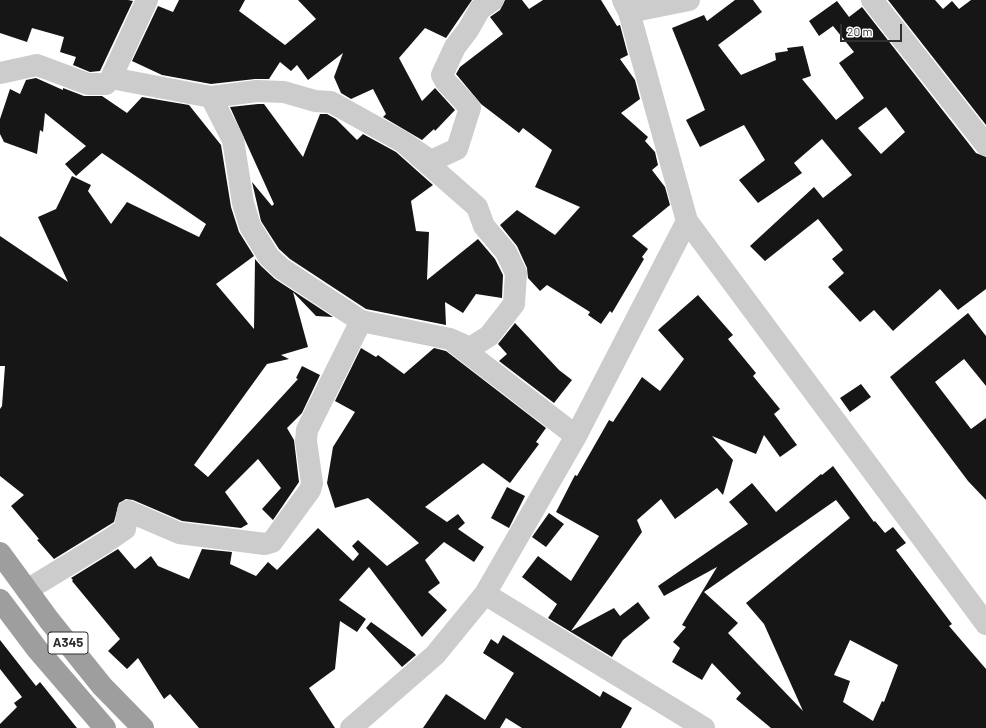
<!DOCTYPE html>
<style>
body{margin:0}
#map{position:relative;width:986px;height:728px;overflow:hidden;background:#fff;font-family:Barlow,sans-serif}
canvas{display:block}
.scale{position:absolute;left:840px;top:24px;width:62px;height:18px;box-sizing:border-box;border:2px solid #2f2f2f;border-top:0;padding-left:5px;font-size:12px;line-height:14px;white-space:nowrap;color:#2f2f2f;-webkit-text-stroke:3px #fff;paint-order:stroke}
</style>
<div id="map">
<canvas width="986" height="728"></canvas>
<div class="scale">20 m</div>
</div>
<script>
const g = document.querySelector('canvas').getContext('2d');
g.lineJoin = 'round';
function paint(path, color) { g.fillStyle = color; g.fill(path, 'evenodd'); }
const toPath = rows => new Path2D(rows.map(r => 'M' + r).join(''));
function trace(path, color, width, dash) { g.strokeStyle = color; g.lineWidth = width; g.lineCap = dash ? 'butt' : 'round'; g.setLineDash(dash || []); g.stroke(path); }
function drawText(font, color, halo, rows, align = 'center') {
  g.font = font + ' Barlow,sans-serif'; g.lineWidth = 4; g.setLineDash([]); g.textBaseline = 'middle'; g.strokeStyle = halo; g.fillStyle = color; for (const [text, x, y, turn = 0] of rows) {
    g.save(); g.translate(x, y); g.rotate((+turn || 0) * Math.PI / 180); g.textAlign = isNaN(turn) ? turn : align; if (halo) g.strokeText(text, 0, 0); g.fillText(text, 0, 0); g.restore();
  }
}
paint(toPath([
 [0,0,128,0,133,1,100,71,90,72,73,65,76,57,60,52,64,37,32,28,27,42,0,33],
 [179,0,245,0,239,11,285,45,316,19,298,0,472,0,446,38,425,28,399,58,422,101,435,88,455,110,435,131,434,129,422,140,383,117,386,114,373,89,351,99,341,93,334,77,343,53,308,80,297,65,291,71,280,62,269,79,255,79,211,84,162,75,132,61,158,6,173,12],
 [505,0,522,0,529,9,543,0,601,0,617,26,620,25,628,55,620,59,635,80,640,99,621,113,648,137,645,141,655,152,658,165,652,170,665,187,670,205,632,236,648,249,642,257,644,259,612,313,610,311,601,324,588,315,590,312,547,285,540,291,528,278,527,268,517,246,500,225,517,210,555,235,580,207,535,187,552,150,523,128,519,133,481,104,456,74,460,67,503,34,490,17,500,10],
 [735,0,753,0,762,12,718,45,741,75,776,60,775,53,788,51,787,48,803,46,811,76,802,79,836,120,864,98,839,63,854,52,833,26,819,36,809,21,837,1,849,17,862,7,976,153,986,157,986,289,958,310,940,289,893,331,874,310,860,322,828,287,844,273,832,259,843,250,818,219,765,261,750,246,814,187,823,198,852,175,822,139,794,163,802,173,758,203,739,180,765,160,744,125,700,147,686,120,705,110,672,28,704,15,707,21],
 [886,107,905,132,881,154,858,128],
 [888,0,935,0,943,9,952,1,959,9,971,0,986,0,986,125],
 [36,78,63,90,63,88,84,96,102,96,127,113,142,97,189,105,221,145,231,207,239,232,254,256,216,284,254,329,255,259,261,266,275,279,333,317,316,316,293,292,308,347,281,355,289,359,267,364,194,465,208,477,298,379,296,378,302,366,320,375,302,413,287,428,294,440,299,482,273,520,262,509,281,488,258,459,225,492,248,524,241,528,182,521,133,500,126,499,119,503,114,522,54,559,37,540,39,539,11,506,24,495,0,476,0,409,2,406,5,366,0,366,0,236,68,282,38,217,56,209,72,176,91,185,88,191,111,224,127,202,199,237,206,224,102,153,76,176,65,164,86,146,45,113,43,132,40,130,37,154,4,142,0,134,0,119,10,89,20,94,26,80],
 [258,104,264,104,303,157,320,114,327,114,336,119,357,140,363,134,396,152,433,185,411,201,416,231,429,232,427,280,478,239,495,259,503,275,502,298,476,294,463,313,445,302,446,325,366,309,290,259,279,249,261,221,252,182,272,206,274,204,230,107],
 [698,295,733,335,728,339,756,373,753,376,780,409,774,414,797,445,780,457,764,435,756,454,712,436,733,460,723,495,717,488,675,519,661,499,637,520,642,532,571,631,614,608,620,616,638,602,650,618,623,640,612,657,548,618,557,604,522,577,538,556,571,581,599,536,556,512,575,475,577,476,609,420,613,422,642,377,660,391,684,359,658,330],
 [968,313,986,336,986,386,964,359,935,382,971,429,986,418,986,500,968,481,890,377],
 [515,323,559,370,572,380,554,403,499,361,507,354,498,344],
 [361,348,376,357,378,355,404,374,434,348,446,351,546,428,536,442,539,444,510,483,483,463,425,507,447,522,458,514,465,523,458,529,484,547,474,562,444,542,425,560,440,583,428,592,447,610,422,637,369,567,339,600,366,619,357,632,340,621,335,669,309,688,335,728,199,728,170,694,164,699,138,658,127,669,108,651,120,639,72,581,73,580,71,578,118,549,135,569,151,556,158,566,189,579,202,549,232,552,230,564,256,576,268,562,277,570,318,528,353,561,359,554,352,546,358,540,387,566,419,543,368,498,335,508,327,483,333,447,355,412,335,401],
 [861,384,871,397,850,412,840,398],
 [833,466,874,522,875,521,885,533,893,527,906,543,896,550,952,624,949,626,986,669,986,728,771,728,736,699,741,693,712,663,702,680,672,662,680,648,673,642,686,627,682,625,717,567,664,596,658,586,748,524,729,502,752,483,776,512,821,474,822,475],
 [836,500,850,518,746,603,764,624,803,711,728,633,738,623,704,592],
 [850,640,898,665,884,702,882,701,873,721,843,702,850,681,834,675],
 [507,487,525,496,509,528,491,518],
 [549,513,564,524,546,547,532,537],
 [371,622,413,652,416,655,402,667,366,628],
 [503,635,600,697,603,691,632,708,621,728,522,728,506,718,500,728,423,728,446,694,485,720,514,673,483,653,491,639,498,644],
 [0,640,36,686,40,682,77,728,0,728,0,724,17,707,14,703,22,697,0,669]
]), '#161616');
trace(toPath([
 [623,0,629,12,687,221,986,624],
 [872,0,986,145],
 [629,12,689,0],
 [0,73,37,65,88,84,106,84,111,78,211,97,257,91,284,92,315,101,331,102,403,142,431,161,457,149,470,108,446,82,442,75,455,47,468,30,480,9,493,0],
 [111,78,147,0],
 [211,97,233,140,243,203,250,226,269,257,282,269,361,321,450,339,470,348,489,336,514,304,516,273,506,252,484,226,477,207,403,142],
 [455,343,576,436],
 [27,590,106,542,125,529,128,511,179,533,265,544,272,542,310,490,312,483,306,441,307,430,361,321],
 [485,594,704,728],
 [351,728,435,655,485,594,576,436,687,221]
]), '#ccc', 22);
trace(toPath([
 [0,553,49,620,102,686,143,728],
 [0,600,37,649,105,728]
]), '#9e9e9e', 22);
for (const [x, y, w] of [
 [68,643,40]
]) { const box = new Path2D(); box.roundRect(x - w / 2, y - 11, w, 22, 3); g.fillStyle = '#fff'; g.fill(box); trace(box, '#2f2f2f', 1); }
drawText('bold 13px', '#2f2f2f', null, [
 ["A345",68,643]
]);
</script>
